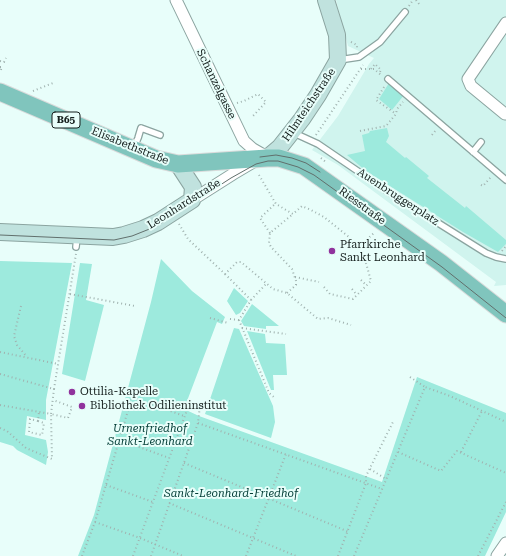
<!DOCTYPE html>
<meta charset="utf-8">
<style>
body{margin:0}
canvas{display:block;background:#e8fefa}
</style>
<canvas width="506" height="556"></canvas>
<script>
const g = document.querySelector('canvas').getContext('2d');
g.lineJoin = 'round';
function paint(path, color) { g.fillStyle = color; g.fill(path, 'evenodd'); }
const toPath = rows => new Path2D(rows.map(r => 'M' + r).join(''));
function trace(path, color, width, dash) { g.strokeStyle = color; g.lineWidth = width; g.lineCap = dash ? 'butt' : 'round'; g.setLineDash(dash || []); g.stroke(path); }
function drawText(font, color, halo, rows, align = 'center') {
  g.font = font + ' "Roboto Serif",serif'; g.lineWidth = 4; g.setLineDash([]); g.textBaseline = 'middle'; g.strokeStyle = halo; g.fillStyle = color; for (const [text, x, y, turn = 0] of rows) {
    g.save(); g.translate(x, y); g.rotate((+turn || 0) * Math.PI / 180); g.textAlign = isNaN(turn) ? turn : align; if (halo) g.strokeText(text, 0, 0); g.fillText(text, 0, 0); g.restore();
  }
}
paint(toPath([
 [336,0,506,0,506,285,494,286,496,282,338,165,312,150,338,116,369,64,374,58,348,46]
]), '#d0f4ee');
paint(toPath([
 [389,83,404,95,392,110,379,99],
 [387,128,389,136,386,142,405,158,406,157,429,176,427,178,465,208,466,206,506,240,506,244,498,252,463,232,366,171,347,155,365,151,362,135,369,133,370,131],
 [161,259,192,291,225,317,222,324,217,322,184,409,199,416,382,482,417,377,506,413,506,512,485,556,78,556,94,515,151,302],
 [0,261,72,263,46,400,46,420,27,416,25,435,46,440,48,452,46,465,17,450,13,446,0,442],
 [80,263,92,264,86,300,104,305,85,381,62,374],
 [234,288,248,301,240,313,236,315,227,301],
 [252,304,279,326,266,326,266,329,244,326,241,321],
 [234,328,239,329,273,406,275,422,271,438,205,414],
 [247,331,265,334,266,343,285,344,287,375,273,375,274,390,271,390]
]), '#9deadd');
const lane = toPath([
 [339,60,359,57,380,42,405,12],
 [388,79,506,180],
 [294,133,318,144,384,189,486,253,496,257,506,259],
 [134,147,138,138,141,128,160,135],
 [473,152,481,142],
 [76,247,77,236]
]);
const street = toPath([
 [176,0,244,141,253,149,267,157],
 [505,114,471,86,468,79,506,23],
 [192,200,233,174,255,161],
 [497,556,506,543]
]);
const secondary = toPath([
 [267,158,280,147,302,119,318,95,338,60,337,35,326,0],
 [0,232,113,237,124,235,143,229,158,222,192,200,193,187,178,164]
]);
const primary = toPath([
 [0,92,156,159,178,164,267,158,279,158,304,166,441,263,506,314]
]);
trace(lane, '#8ba4a0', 8);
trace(street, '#8ba4a0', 13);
trace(secondary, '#8ba4a0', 18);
trace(primary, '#dadbdb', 19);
trace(toPath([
 [416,0,419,4],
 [409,6,413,0],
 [351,42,357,45,357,48],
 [0,61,4,62,6,58],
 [0,67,2,67,0,72],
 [361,69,374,69,381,75],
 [371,69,375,64,381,70,379,74],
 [384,87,376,100,396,114],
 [33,91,53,83],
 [237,103,244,101,258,94,266,102,253,116,255,117],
 [360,131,386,126,396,114,397,109,403,102],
 [316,135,363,65],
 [432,135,436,130],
 [321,158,327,163],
 [259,175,276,204,293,214,302,206,311,210,324,217,354,241,361,245,375,232],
 [481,185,483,186,491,177],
 [179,224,188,239,225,274,237,262,241,262,273,289,287,293,318,319,328,318,351,325],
 [270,233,260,218,275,204],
 [502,251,506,246],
 [225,274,251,300,239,320,269,393,275,398],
 [295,277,319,282],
 [361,280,366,285],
 [324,287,330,294,353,299,371,281,361,245],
 [352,289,357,295],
 [287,293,296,285,296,281,292,269,271,247,269,243,270,233,293,214],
 [70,294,135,306],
 [251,300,266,284],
 [21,306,14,336,17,345,27,357],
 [210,318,228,323],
 [230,319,239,320],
 [242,328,286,334],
 [0,352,58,364],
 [0,374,54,389,76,254],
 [410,377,425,387],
 [0,405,51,414,54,389],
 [38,421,44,423,42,435,29,432,30,419,38,421,39,412],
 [198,423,382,489],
 [0,428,7,431,26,448,52,459,51,414,68,418,72,407,53,400],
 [120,440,169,458],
 [398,452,441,471,457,451,506,473],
 [461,452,482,411],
 [184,463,349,532],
 [370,469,386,479],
 [106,485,153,502],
 [169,503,296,556],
 [95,522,140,538,183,556],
 [82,556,95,522,132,397,184,416],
 [133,556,187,410,200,405,198,423,151,556],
 [246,556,286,454],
 [338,556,366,483,366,476,394,420],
 [354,556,425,387,450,396,506,422],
 [478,556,506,502]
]), '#a0b2af', 2, [1, 3]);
trace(lane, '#fff', 5.5);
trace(street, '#fff', 11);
trace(secondary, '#c0e2de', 16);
trace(primary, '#80c5bd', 17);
trace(toPath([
 [260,157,276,155,292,158,306,163,320,172],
 [0,235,114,240,132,236,157,226,231,178,256,164,268,161,278,161,298,167,314,175,442,267,506,318]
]), '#616f6c', 1);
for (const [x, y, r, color] of [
 [332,251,4,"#90339d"],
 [72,392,4,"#90339d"],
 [82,406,4,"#90339d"]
]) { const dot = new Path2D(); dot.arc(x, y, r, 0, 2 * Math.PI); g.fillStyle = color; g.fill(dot); trace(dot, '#e8fefa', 1.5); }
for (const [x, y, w] of [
 [66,120,28]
]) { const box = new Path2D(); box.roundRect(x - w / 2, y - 8, w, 16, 3); g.fillStyle = '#e8fefa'; g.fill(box); trace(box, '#151f1d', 1); }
drawText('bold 10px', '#151f1d', null, [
 ["B65",66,120]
]);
drawText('11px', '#151f1d', '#e8fefa', [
 ["Schanzelgasse",216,84,64],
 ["Hilmteichstraße",309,105,-56],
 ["Elisabethstraße",130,146,22],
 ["Auenbruggerplatz",398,197,33],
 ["Leonhardstraße",184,204,-32],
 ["Riesstraße",362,206,36]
]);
drawText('11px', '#151f1d', '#e8fefa', [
 ["Pfarrkirche",340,245],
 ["Sankt Leonhard",340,258],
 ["Ottilia-Kapelle",80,392],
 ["Bibliothek Odilieninstitut",90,406]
], 'left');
drawText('italic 11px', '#013c35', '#e8fefa', [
 ["Urnenfriedhof",150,429],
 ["Sankt-Leonhard",150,442],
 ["Sankt-Leonhard-Friedhof",231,494]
]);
</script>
